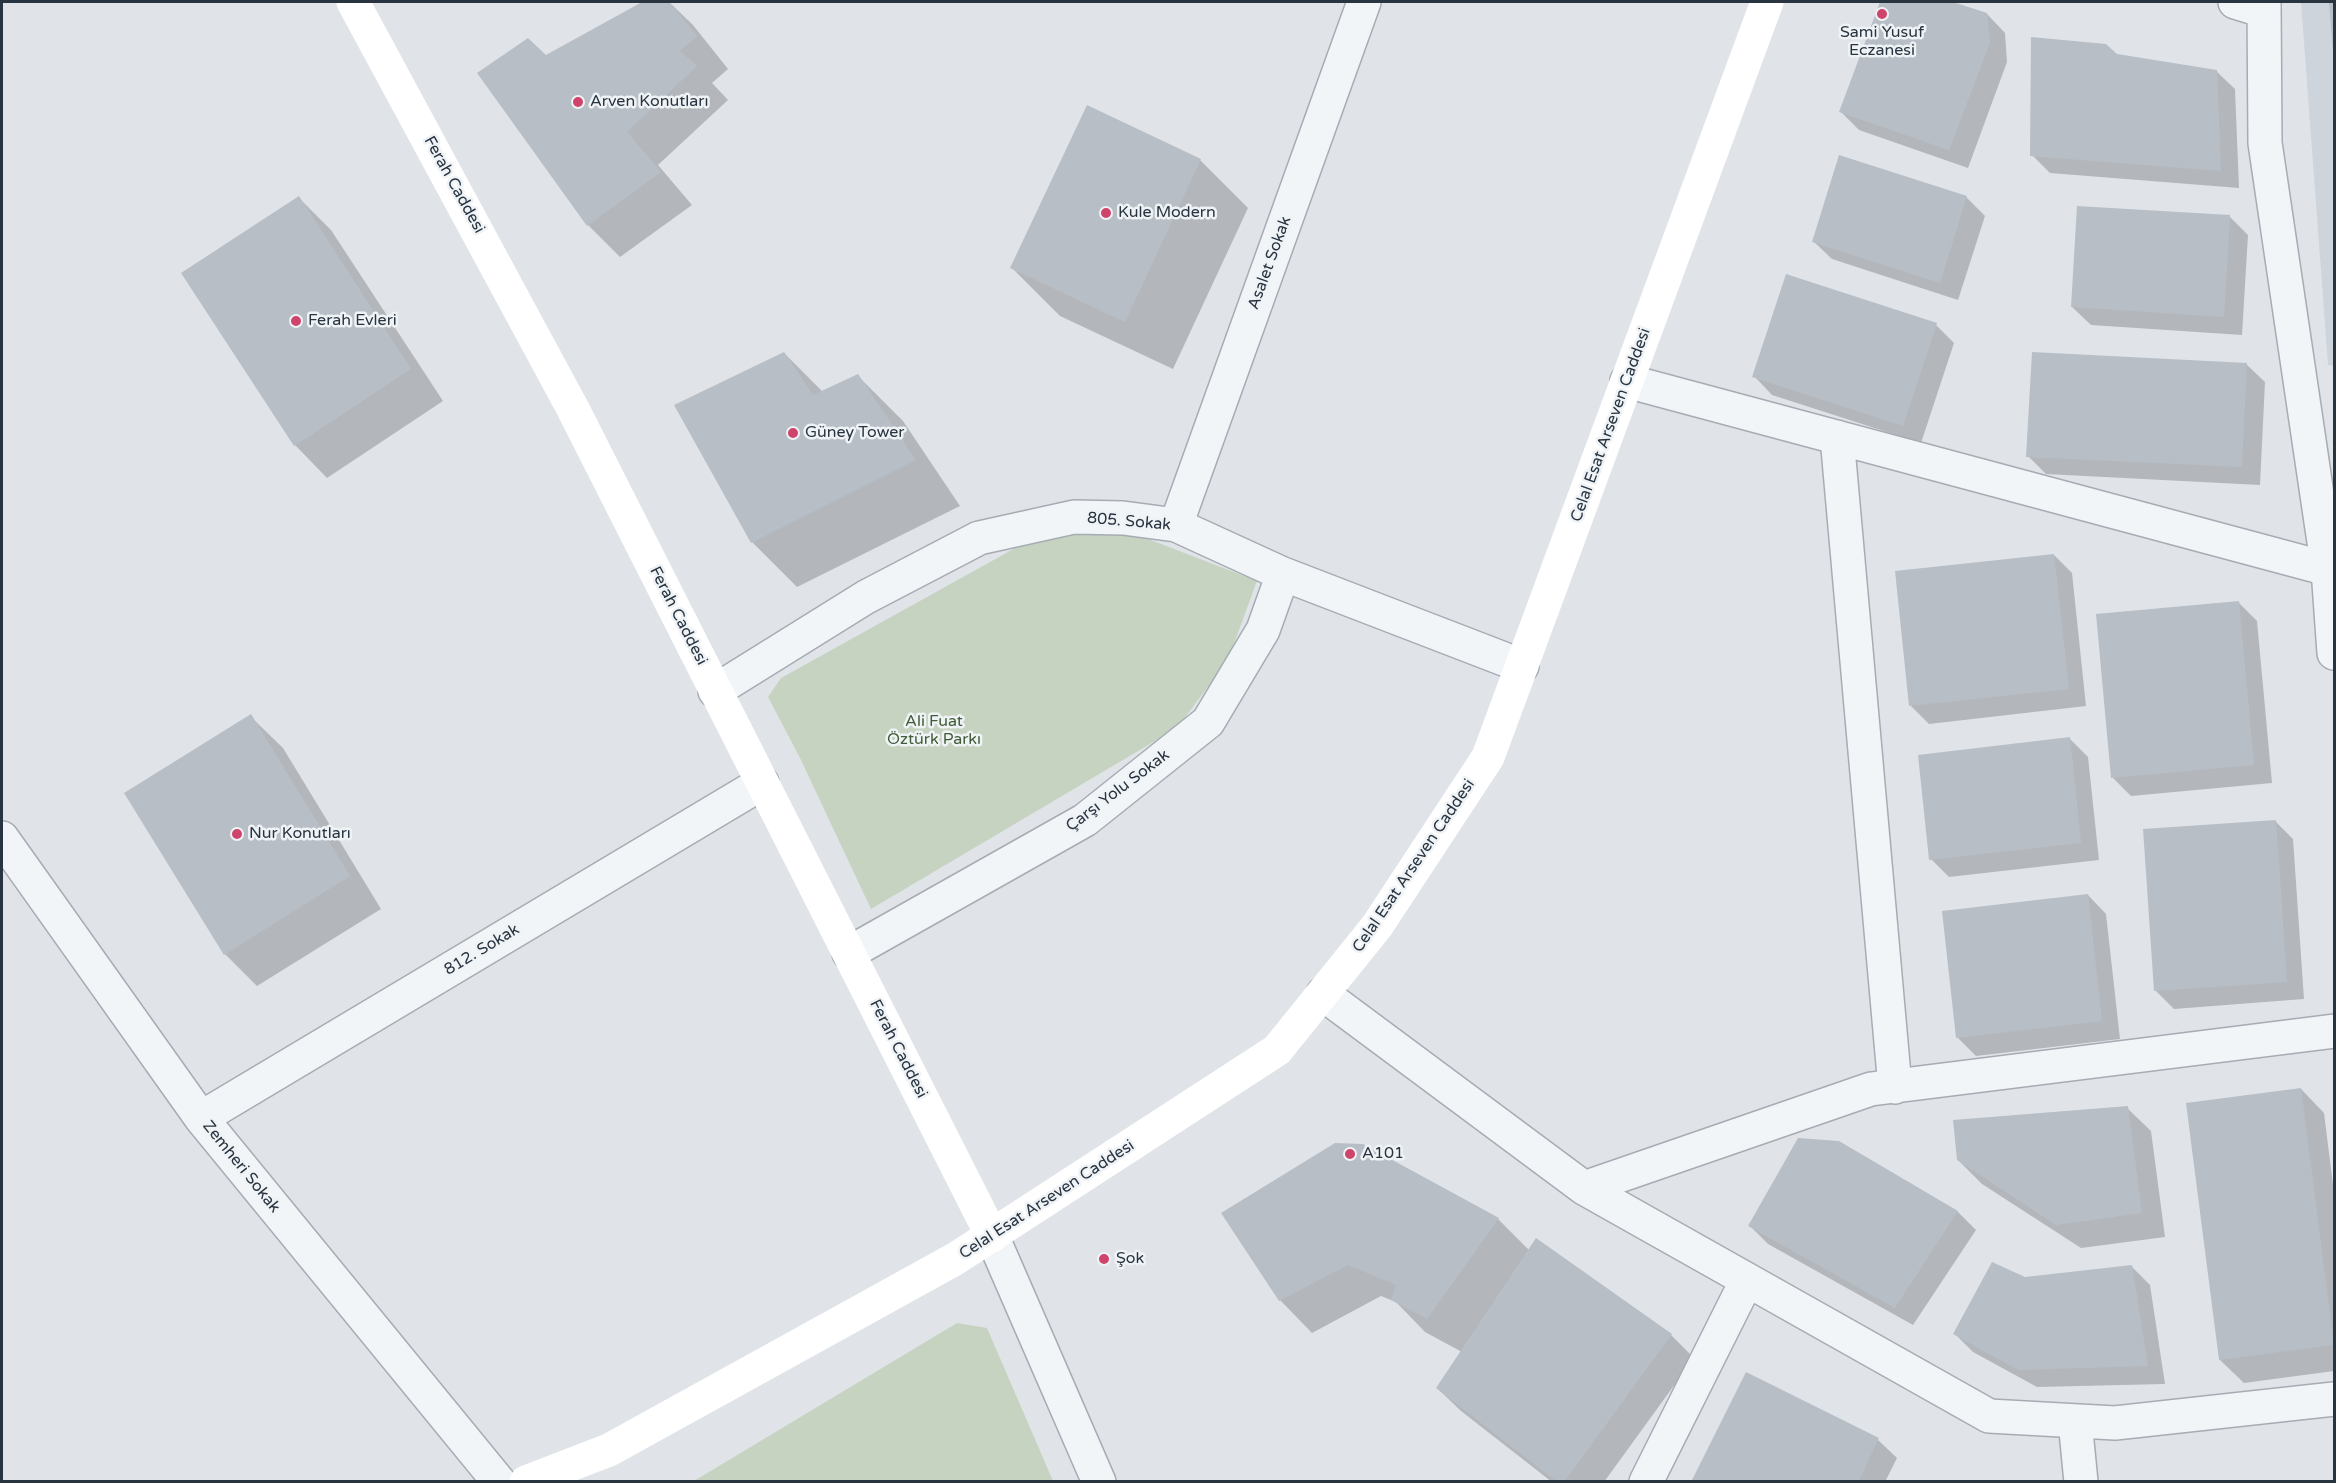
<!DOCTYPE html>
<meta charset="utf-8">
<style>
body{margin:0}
#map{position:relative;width:2336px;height:1483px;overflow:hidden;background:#e0e4e9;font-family:"Varela Round",sans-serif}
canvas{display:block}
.frame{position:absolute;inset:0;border:3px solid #283440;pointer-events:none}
</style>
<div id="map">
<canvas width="2336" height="1483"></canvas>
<div class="frame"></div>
</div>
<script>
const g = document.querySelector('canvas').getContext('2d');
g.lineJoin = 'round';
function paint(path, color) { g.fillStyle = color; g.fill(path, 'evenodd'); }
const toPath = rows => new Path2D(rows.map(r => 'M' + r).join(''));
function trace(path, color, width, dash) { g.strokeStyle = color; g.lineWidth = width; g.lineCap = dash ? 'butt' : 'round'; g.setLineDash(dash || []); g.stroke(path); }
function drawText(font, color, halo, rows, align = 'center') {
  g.font = font + ' "Varela Round",sans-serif'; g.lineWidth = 5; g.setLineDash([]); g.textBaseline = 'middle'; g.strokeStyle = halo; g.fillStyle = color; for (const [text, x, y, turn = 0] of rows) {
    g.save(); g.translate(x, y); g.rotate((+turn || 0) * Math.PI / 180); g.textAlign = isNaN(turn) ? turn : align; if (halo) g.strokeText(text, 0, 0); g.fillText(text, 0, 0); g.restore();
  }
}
paint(toPath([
 [2301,2,2334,2,2334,366,2328,365]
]), '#ced4db');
paint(toPath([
 [1077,533,1138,535,1257,581,1228,660,1177,728,871,909,800,758,768,697,781,678,1026,542],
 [957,1323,987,1328,1053,1481,694,1481]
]), '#c7d3c1');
paint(toPath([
 [645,2,669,2,693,25,728,69,712,83,728,100,658,165,692,205,620,257,588,225,546,56],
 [1881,2,1948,2,1987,14,2005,33,2007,62,1968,168,1859,130,1841,112],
 [2330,2,2334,2,2334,52],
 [2116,56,2216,71,2235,89,2239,188,2050,173,2032,155],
 [1200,160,1248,208,1173,369,1060,316,1012,268],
 [1966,197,1985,216,1958,300,1832,259,1813,241],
 [299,198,331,230,443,401,327,478,295,445],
 [2230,217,2248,235,2242,335,2091,325,2072,307],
 [1936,325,1954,343,1921,443,1772,395,1754,376],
 [784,353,823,392,857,375,903,421,960,506,797,587,752,542],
 [2246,364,2265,382,2260,485,2046,474,2028,456],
 [2054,555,2072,573,2086,706,1929,724,1911,706],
 [2239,603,2257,621,2272,783,2131,796,2113,778],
 [250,716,283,748,381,909,257,986,225,954],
 [2070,739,2088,757,2099,860,1949,877,1931,859],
 [2275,821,2293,839,2304,999,2174,1009,2156,991],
 [2088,895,2106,914,2120,1039,1976,1056,1958,1038],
 [2301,1089,2324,1113,2334,1193,2334,1371,2244,1383,2220,1360],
 [2127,1108,2151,1131,2165,1237,2081,1248,1982,1184,1958,1160],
 [1839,1142,1958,1212,1976,1230,1913,1325,1768,1244,1750,1226],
 [1223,1213,1498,1219,1530,1251,1671,1335,1694,1358,1604,1482,1552,1482,1461,1411,1437,1388,1462,1352,1425,1332,1396,1302,1381,1296,1312,1333,1280,1300],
 [2132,1267,2150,1285,2165,1384,2037,1387,1973,1352,1955,1334,2025,1279],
 [1747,1374,1878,1440,1897,1458,1885,1482,1693,1482]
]), '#0003');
paint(toPath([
 [642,2,669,2,697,36,680,51,697,66,627,132,661,172,587,226,477,73,528,38,546,55],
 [1880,2,1953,2,1987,13,1990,43,1949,150,1839,112],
 [2329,2,2334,2,2334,51,2333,51],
 [2031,37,2106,44,2117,54,2217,70,2221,171,2030,156],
 [1087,105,1201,159,1125,322,1010,268],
 [1839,155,1967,196,1940,283,1812,242],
 [299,196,411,369,294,446,181,273],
 [2077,206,2230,215,2224,317,2071,307],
 [1786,274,1937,323,1903,426,1752,377],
 [784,352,813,395,858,374,916,460,751,543,674,405],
 [2032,352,2247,363,2242,467,2026,457],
 [2054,554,2069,689,1909,706,1895,571],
 [2239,601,2254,765,2111,778,2096,614],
 [251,714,350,876,224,955,124,793],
 [2070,737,2081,843,1929,860,1918,755],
 [2276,820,2287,982,2154,991,2143,829],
 [2088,894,2102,1021,1956,1038,1942,911],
 [2301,1088,2334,1345,2219,1360,2186,1103],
 [2128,1106,2142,1213,2056,1225,1957,1160,1953,1120],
 [1798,1138,1839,1141,1958,1211,1895,1308,1748,1226],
 [1335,1143,1363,1144,1499,1218,1427,1319,1391,1300,1396,1285,1348,1265,1279,1301,1221,1213],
 [1536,1238,1672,1334,1564,1482,1557,1482,1436,1388],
 [1992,1262,2025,1277,2132,1265,2148,1366,2018,1370,1953,1334],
 [1746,1372,1879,1438,1858,1482,1691,1482]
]), '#b7bec6');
const street = toPath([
 [2235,2,2264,11],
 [2264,2,2265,143,2328,569,2334,653],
 [1627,381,2328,569],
 [1837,437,1895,1087],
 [1176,525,1364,2],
 [715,691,866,597,979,538,1074,517,1123,518,1176,525,1283,574,1522,666],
 [2,838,201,1118,499,1482],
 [849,953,1085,820,1208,722,1263,630,1283,574],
 [1323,994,1584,1188,1871,1089,2334,1031],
 [201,1118,762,783],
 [1584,1188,1989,1416,2115,1423,2334,1399],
 [992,1236,1099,1482],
 [2075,1421,2081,1482],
 [1646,1482,1747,1280]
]);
trace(street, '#a5acb3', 36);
trace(street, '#f2f5f7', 33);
trace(toPath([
 [353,2,573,409,992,1236],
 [526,1482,609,1450,955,1259,1277,1050,1377,926,1488,757,1767,2]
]), '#fff', 33);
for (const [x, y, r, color] of [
 [1882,14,6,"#ce446a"],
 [578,102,6,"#ce446a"],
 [1106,213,6,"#ce446a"],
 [296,321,6,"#ce446a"],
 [793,433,6,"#ce446a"],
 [237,834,6,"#ce446a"],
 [1350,1154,6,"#ce446a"],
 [1104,1259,6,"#ce446a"]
]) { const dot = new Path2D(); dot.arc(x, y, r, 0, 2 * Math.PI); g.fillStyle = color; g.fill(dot); trace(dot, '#eff3f6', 2); }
drawText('16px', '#283440', '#eff3f6', [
 ["Sami Yusuf",1882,33,"center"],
 ["Eczanesi",1882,51,"center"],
 ["Arven Konutları",590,102],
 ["Kule Modern",1118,213],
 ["Ferah Evleri",308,321],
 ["Güney Tower",805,433],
 ["Nur Konutları",249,834],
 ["A101",1362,1154],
 ["Şok",1116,1259]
], 'left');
drawText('16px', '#283440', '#eff3f6', [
 ["Ferah Caddesi",454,185,61],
 ["Asalet Sokak",1270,263,-70],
 ["Celal Esat Arseven Caddesi",1611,425,-70],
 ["805. Sokak",1129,522,5],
 ["Ferah Caddesi",678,616,63],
 ["Çarşı Yolu Sokak",1118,791,-37],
 ["Celal Esat Arseven Caddesi",1414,866,-56],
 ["812. Sokak",482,950,-31],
 ["Ferah Caddesi",898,1049,63],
 ["Zemheri Sokak",241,1167,51],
 ["Celal Esat Arseven Caddesi",1047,1200,-33]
]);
drawText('16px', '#415c36', '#eff3f6', [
 ["Ali Fuat",934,722],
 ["Öztürk Parkı",934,740]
]);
</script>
